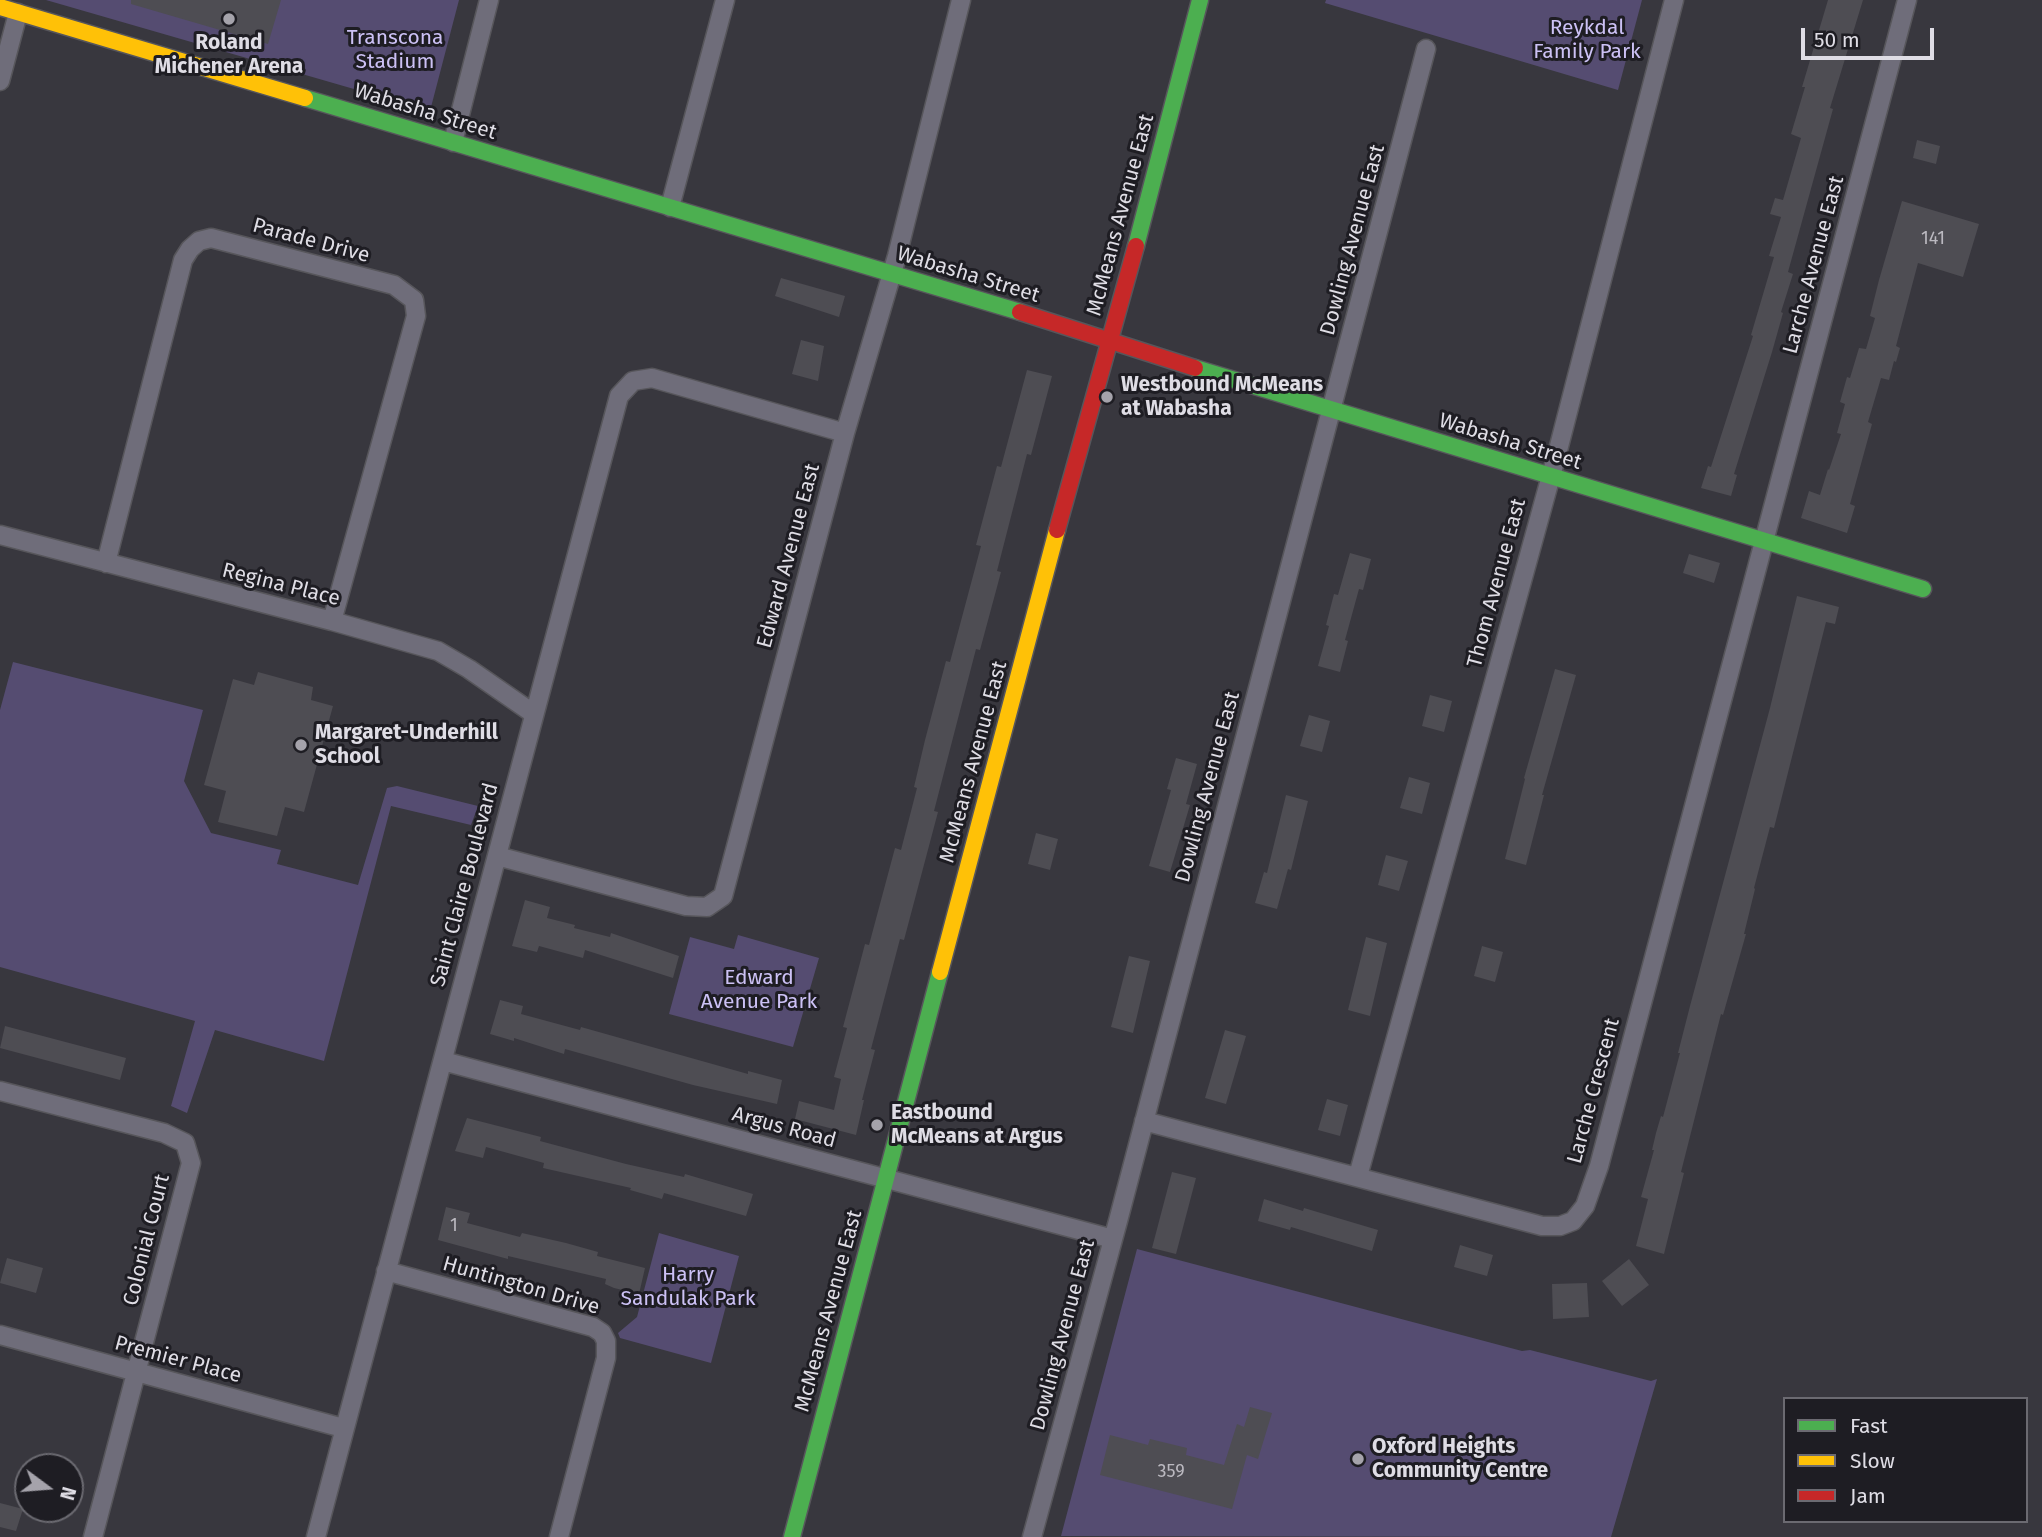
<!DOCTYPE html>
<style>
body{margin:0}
#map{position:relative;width:2042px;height:1537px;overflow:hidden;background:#38373e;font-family:"Fira Sans",sans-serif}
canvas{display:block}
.legend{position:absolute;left:1783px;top:1397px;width:245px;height:126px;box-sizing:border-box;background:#1e1d23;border:2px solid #6b6a71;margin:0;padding:9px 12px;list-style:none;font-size:21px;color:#dfdde5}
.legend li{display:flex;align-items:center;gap:14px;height:35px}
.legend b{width:35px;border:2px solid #6b6a71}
.north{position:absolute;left:14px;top:1453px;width:70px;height:70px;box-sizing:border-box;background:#1e1d23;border:2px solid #6b6a71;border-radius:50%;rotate:106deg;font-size:19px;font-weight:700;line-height:28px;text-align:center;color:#dfdde5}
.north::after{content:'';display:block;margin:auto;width:24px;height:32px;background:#a5a3ab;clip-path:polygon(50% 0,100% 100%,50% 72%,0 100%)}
.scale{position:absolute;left:1801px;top:28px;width:133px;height:32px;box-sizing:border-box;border:4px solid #dfdde5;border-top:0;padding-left:9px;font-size:21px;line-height:24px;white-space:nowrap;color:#dfdde5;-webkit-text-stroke:5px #1e1d23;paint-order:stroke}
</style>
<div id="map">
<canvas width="2042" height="1537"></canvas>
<ul class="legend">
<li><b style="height:9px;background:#4caf50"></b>Fast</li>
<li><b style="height:9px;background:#ffc107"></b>Slow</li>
<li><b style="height:9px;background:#c62828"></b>Jam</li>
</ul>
<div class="north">N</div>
<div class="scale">50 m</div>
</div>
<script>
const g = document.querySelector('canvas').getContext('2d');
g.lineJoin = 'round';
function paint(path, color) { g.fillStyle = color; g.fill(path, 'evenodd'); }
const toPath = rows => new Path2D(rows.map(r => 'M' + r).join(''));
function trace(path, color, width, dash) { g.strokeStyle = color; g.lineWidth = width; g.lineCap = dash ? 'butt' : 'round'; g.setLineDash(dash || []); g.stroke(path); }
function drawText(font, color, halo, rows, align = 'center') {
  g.font = font + ' "Fira Sans",sans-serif'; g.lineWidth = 6; g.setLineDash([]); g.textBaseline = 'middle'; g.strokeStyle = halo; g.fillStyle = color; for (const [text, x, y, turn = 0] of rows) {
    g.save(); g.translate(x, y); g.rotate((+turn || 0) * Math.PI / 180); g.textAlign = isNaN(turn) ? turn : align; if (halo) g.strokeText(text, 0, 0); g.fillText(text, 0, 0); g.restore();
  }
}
paint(toPath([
 [46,0,459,0,430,111],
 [1326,0,1642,0,1618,90,1325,3],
 [13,662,203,710,184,781,211,833,281,850,277,864,358,885,387,788,397,786,478,806,471,825,391,806,324,1061,215,1030,187,1113,171,1106,195,1021,0,967,0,710],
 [738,935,819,958,793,1047,669,1014,690,937,734,949],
 [659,1233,739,1256,711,1363,620,1338,618,1333,637,1317],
 [1137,1249,1522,1351,1530,1350,1651,1381,1657,1379,1611,1537,1061,1536]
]), '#554c71');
paint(toPath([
 [131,0,281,0,268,44,131,4],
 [1828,0,1863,0,1830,108,1833,109,1788,272,1793,274,1781,312,1783,313,1772,352,1734,474,1737,475,1731,496,1701,488,1708,466,1711,467,1753,336,1751,335,1774,257,1769,256,1781,217,1770,214,1775,198,1783,200,1801,138,1791,134,1805,87,1802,87],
 [1917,140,1940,146,1936,164,1913,158],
 [1902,201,1979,224,1963,277,1918,263,1896,346,1900,348,1896,362,1894,361,1889,380,1881,378,1868,422,1872,424,1850,504,1855,506,1847,533,1801,518,1809,491,1820,495,1828,469,1829,470,1841,434,1837,433,1845,404,1840,402,1847,377,1850,378,1859,348,1866,349,1875,318,1870,316,1879,280],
 [781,278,845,296,839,317,775,296],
 [801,340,824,346,818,381,792,374],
 [1027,370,1052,376,1031,455,1027,454,997,571,1001,572,997,587,980,650,976,649,934,811,938,812,904,940,900,939,871,1049,875,1050,862,1100,864,1100,856,1135,795,1119,799,1101,834,1110,841,1079,834,1077,847,1028,843,1027,852,993,865,944,869,945,895,848,901,850,917,788,914,787,925,740,946,661,950,662,981,546,976,545,989,496,997,466,1001,467],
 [1350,553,1371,559,1363,590,1359,589,1345,640,1348,641,1340,672,1318,666,1329,626,1326,625,1334,594,1338,595],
 [1689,554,1720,563,1714,583,1683,573],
 [1797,596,1839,607,1835,624,1826,622,1774,828,1770,827,1754,888,1755,889,1744,934,1746,934,1723,1015,1721,1014,1681,1172,1684,1173,1664,1254,1636,1246,1648,1199,1641,1197,1654,1150,1652,1150,1656,1133,1661,1116,1663,1117,1680,1053,1678,1053,1690,1006,1770,708],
 [1555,669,1576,675,1542,795,1544,795,1526,865,1505,859,1525,779,1524,778],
 [258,672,313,687,311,700,333,706,304,812,285,807,277,836,218,822,226,791,204,785,233,679,254,685],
 [1430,695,1452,701,1444,732,1422,726],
 [1309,715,1330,721,1322,752,1300,746],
 [1176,758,1197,764,1186,804,1190,805,1170,872,1149,866,1171,790,1167,789],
 [1409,777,1430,783,1422,814,1400,808],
 [1286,795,1308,801,1291,870,1288,869,1277,909,1255,903,1264,872,1267,873],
 [1036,833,1058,839,1050,870,1028,864],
 [1386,855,1408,861,1399,891,1378,885],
 [525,900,550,907,547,918,575,925,574,928,610,937,611,933,679,956,673,978,585,950,583,958,539,946,537,952,512,946],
 [1366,937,1387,943,1370,1016,1348,1010],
 [1482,946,1503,952,1495,982,1474,976],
 [1129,956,1150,961,1133,1033,1111,1027],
 [500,1000,523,1006,521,1014,580,1030,581,1027,748,1074,748,1071,782,1080,777,1104,693,1085,565,1049,564,1054,514,1038,514,1041,490,1034],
 [5,1026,126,1058,120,1080,0,1048],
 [1225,1030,1246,1036,1226,1104,1205,1098],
 [1327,1099,1348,1105,1340,1136,1318,1130],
 [467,1118,541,1137,540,1141,626,1164,684,1177,685,1174,753,1194,746,1216,664,1193,662,1199,630,1190,631,1188,543,1168,544,1163,486,1147,483,1158,455,1151],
 [1172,1172,1196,1178,1176,1254,1152,1248],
 [1264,1199,1303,1211,1304,1208,1378,1230,1372,1251,1291,1227,1290,1230,1258,1221],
 [446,1207,470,1213,467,1223,520,1237,522,1233,566,1243,598,1252,597,1256,645,1268,639,1294,614,1288,605,1284,606,1279,508,1256,508,1259,438,1240],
 [1460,1245,1493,1255,1487,1276,1454,1267],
 [7,1258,43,1268,36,1293,0,1283],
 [1629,1259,1649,1285,1622,1306,1602,1281],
 [1587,1283,1589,1317,1553,1319,1552,1284],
 [1250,1407,1272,1413,1258,1459,1247,1455,1232,1509,1100,1475,1110,1435,1148,1445,1150,1439,1187,1448,1186,1455,1224,1465,1237,1424,1244,1427],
 [0,1503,23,1509,16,1531,0,1527]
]), '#4e4d53');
const street = toPath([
 [0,81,18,13],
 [453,142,489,0],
 [670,207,725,0],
 [0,535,332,621,438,651,469,669,534,714],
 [106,563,183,260,190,249,199,241,211,238,394,285,414,300,416,316,332,621],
 [497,856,686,906,707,907,723,896,845,433,897,256,961,0],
 [443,1061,1113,1239],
 [0,1091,164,1133,185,1143,191,1163,93,1537],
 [1144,1121,1542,1226,1560,1226,1573,1221,1585,1206,1599,1166,1907,0],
 [1358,1176,1557,454,1674,0],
 [386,1271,593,1327,602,1333,606,1341,606,1358,559,1537],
 [0,1335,343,1428],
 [316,1537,619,396,633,381,652,378,845,433],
 [1032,1537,1118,1221,1426,49]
]);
const fast = toPath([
 [305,98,1020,312],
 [1136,246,1200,0],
 [1195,368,1923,589],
 [792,1537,940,972]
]);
const slow = toPath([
 [0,7,305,98],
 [940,972,1057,530]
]);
const jam = toPath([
 [1020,312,1195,368],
 [1057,530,1136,246]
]);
trace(street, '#57565b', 21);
trace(fast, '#57565b', 19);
trace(slow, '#57565b', 19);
trace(jam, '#57565b', 19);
trace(street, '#6f6d7a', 18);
trace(fast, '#4caf50', 16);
trace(slow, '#ffc107', 16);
trace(jam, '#c62828', 16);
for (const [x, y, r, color] of [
 [229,19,7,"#a5a3ab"],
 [1107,397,7,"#a5a3ab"],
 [301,745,7,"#a5a3ab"],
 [877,1125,7,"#a5a3ab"],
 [1358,1459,7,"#a5a3ab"]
]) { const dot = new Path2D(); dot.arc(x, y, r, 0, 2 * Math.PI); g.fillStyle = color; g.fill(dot); trace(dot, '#1e1d23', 2.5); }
drawText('18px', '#bbb9c0', null, [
 ["141",1933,239],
 ["1",454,1226],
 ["359",1171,1472]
]);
drawText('21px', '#ccc1f5', '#1e1d23', [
 ["Reykdal",1587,28],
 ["Family Park",1587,52],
 ["Transcona",395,38],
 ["Stadium",395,62],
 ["Edward",759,978],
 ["Avenue Park",759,1002],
 ["Harry",688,1275],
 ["Sandulak Park",688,1299]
]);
drawText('bold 21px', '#dfdde5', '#1e1d23', [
 ["Roland",229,43,"center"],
 ["Michener Arena",229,67,"center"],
 ["Westbound McMeans",1121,385],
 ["at Wabasha",1121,409],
 ["Margaret-Underhill",315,733],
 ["School",315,757],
 ["Eastbound",891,1113],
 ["McMeans at Argus",891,1137],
 ["Oxford Heights",1372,1447],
 ["Community Centre",1372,1471]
], 'left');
drawText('21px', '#dfdde5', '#1e1d23', [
 ["Wabasha Street",425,112,17],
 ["McMeans Avenue East",1121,215,-75],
 ["Dowling Avenue East",1353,240,-75],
 ["Parade Drive",311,241,15],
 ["Larche Avenue East",1814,265,-75],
 ["Wabasha Street",968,275,17],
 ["Wabasha Street",1510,442,17],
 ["Edward Avenue East",789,556,-75],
 ["Thom Avenue East",1497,583,-75],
 ["Regina Place",281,585,14],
 ["McMeans Avenue East",974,762,-75],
 ["Dowling Avenue East",1208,787,-75],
 ["Saint Claire Boulevard",465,885,-75],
 ["Larche Crescent",1594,1091,-75],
 ["Argus Road",784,1128,15],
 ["Colonial Court",147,1240,-76],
 ["Huntington Drive",521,1286,16],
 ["McMeans Avenue East",829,1311,-75],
 ["Dowling Avenue East",1063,1335,-75],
 ["Premier Place",178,1360,15]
]);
</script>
